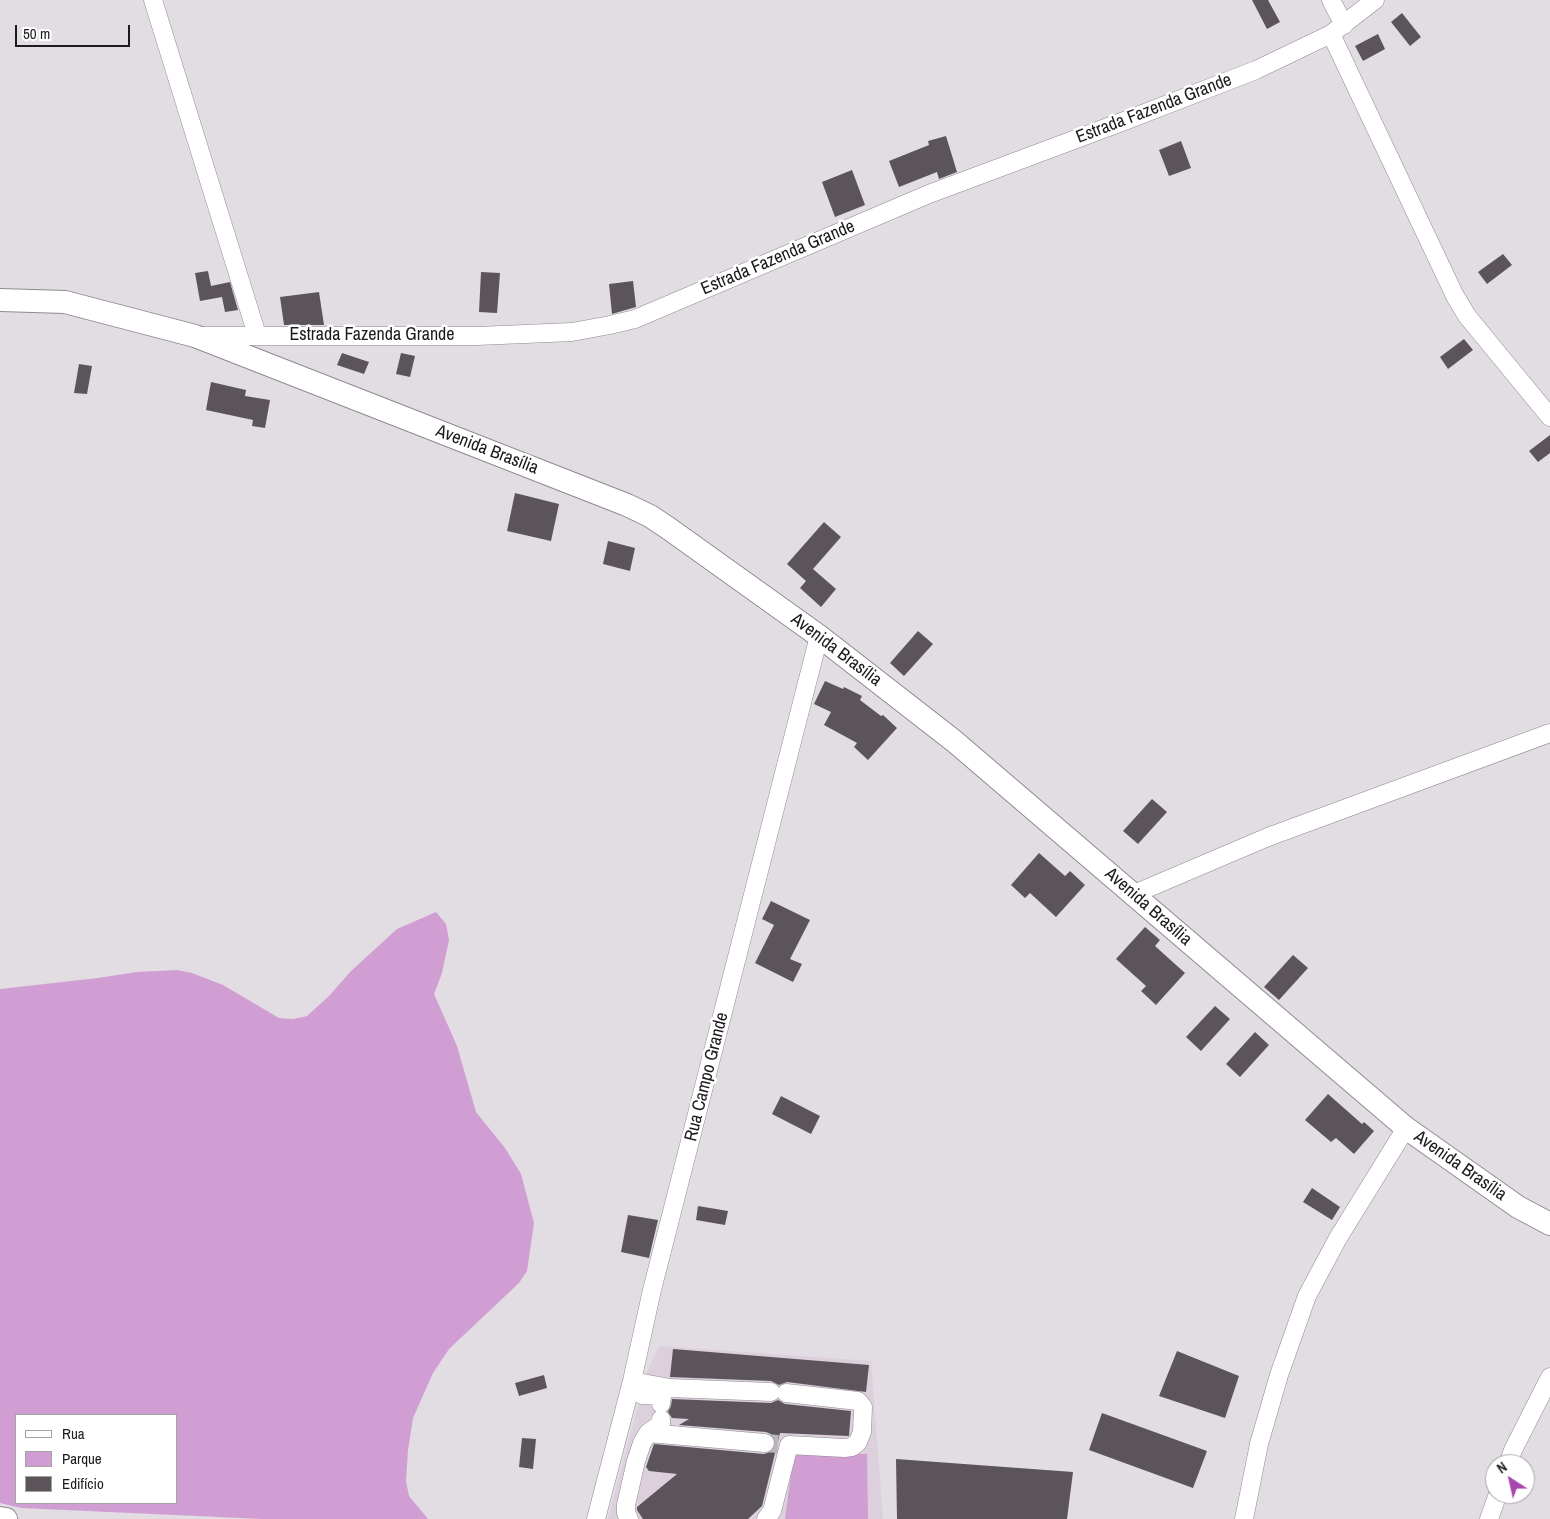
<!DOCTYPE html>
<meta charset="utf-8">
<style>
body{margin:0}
#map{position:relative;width:1550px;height:1519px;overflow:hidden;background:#e2dce3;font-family:"Archivo Narrow",sans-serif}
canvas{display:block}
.legend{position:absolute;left:15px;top:1414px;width:162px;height:90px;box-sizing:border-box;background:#fff;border:1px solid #a4a3a4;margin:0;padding:6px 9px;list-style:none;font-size:15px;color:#1c1a1c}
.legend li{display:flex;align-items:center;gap:10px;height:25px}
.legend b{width:25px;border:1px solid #a4a3a4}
.north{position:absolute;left:1485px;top:1454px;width:50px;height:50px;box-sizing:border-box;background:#fff;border:1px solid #a4a3a4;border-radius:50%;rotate:325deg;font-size:14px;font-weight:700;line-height:20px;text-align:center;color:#1c1a1c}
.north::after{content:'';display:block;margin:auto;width:18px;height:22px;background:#a747af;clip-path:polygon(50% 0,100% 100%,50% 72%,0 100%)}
.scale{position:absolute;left:15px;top:25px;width:115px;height:22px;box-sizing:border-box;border:2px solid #1c1a1c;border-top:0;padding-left:6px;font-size:15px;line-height:18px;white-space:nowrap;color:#1c1a1c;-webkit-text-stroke:4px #fff;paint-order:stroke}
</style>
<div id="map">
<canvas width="1550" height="1519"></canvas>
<ul class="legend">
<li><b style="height:6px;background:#fff"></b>Rua</li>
<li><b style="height:14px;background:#d19ed4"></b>Parque</li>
<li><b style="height:14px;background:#5b555b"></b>Edifício</li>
</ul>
<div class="north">N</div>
<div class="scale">50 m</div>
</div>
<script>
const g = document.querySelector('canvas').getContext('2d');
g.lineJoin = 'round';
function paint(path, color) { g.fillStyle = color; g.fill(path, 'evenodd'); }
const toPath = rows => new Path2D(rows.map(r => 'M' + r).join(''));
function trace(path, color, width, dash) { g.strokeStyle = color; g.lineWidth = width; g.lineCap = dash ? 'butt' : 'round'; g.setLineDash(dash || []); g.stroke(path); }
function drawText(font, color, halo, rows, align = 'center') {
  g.font = font + ' "Archivo Narrow",sans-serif'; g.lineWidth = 5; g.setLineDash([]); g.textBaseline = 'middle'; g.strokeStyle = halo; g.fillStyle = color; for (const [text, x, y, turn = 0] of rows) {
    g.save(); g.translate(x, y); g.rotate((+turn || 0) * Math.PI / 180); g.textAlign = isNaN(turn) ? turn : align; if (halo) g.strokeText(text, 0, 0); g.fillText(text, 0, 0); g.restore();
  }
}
paint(toPath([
 [659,1346,871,1361,883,1519,608,1519,647,1372]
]), '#dcd0dd');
paint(toPath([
 [436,912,446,924,449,940,442,973,434,994,457,1046,476,1112,505,1148,521,1174,534,1223,527,1271,519,1283,449,1349,433,1373,413,1418,408,1450,406,1481,409,1496,428,1519,262,1519,21,1508,0,1503,0,989,98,978,137,972,177,970,192,973,223,985,279,1018,293,1019,307,1016,329,996,351,971,397,929],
 [16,1415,176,1415,176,1503,16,1503],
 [794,1453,867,1454,868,1519,785,1519]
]), '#d19ed4');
paint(toPath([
 [1252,0,1268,0,1280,22,1267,29],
 [1402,13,1421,37,1410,46,1391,22],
 [1378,34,1385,49,1363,61,1355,46],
 [946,136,957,172,939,179,937,172,899,187,889,161,929,145,928,141],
 [1181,141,1191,168,1169,176,1159,150],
 [852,170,865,205,835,217,822,182],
 [1503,254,1512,265,1487,284,1478,272],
 [208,271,211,286,230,282,238,310,225,312,222,297,200,301,195,273],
 [481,272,500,273,497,313,479,312],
 [633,281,636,307,612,314,609,284],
 [319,292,324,325,284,325,280,297],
 [1464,339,1473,350,1448,369,1440,357],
 [342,353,369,362,364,374,337,365],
 [401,353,415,356,410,377,396,374],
 [79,364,92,366,87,394,74,393],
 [211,382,246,390,245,396,270,400,265,428,252,426,253,420,206,410],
 [1550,435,1550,453,1538,462,1529,451],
 [515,493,559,504,551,541,507,531],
 [824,522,841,537,813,569,836,589,821,607,800,588,806,581,787,564],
 [608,541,635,548,630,571,603,564],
 [918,631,933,644,904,676,890,663],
 [825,681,843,689,844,687,862,696,860,700,881,716,883,715,897,728,868,760,854,747,857,743,824,725,831,712,814,704],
 [1152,799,1167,812,1138,844,1123,831],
 [1039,853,1065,876,1070,871,1085,885,1056,917,1030,893,1025,898,1011,885],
 [771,901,810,920,790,959,802,964,793,982,755,963,774,925,762,919],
 [1145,927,1160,940,1155,946,1185,973,1156,1005,1141,991,1146,986,1116,959],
 [1293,955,1308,968,1279,1000,1264,987],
 [1215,1006,1230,1019,1201,1051,1186,1037],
 [1255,1032,1269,1045,1240,1077,1226,1064],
 [1328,1094,1362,1124,1364,1122,1374,1131,1354,1154,1336,1138,1331,1142,1305,1120],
 [781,1096,820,1116,811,1134,772,1114],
 [1312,1188,1340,1207,1332,1220,1303,1202],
 [698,1206,728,1211,725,1225,696,1220],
 [628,1215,658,1220,649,1258,621,1252],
 [673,1349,869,1365,866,1392,787,1382,779,1385,771,1381,670,1377],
 [1177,1351,1239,1376,1225,1418,1159,1396],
 [544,1375,547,1388,519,1396,515,1383],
 [672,1399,771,1403,778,1400,785,1404,851,1411,849,1436,780,1433,762,1506,748,1519,643,1519,637,1510,637,1507,677,1474,649,1471,646,1467,654,1444,764,1454,770,1452,775,1444,774,1438,771,1434,766,1432,679,1425,689,1419,672,1418,668,1412,671,1406],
 [1102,1413,1207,1451,1193,1488,1089,1450],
 [522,1438,536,1439,533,1469,519,1467],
 [896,1459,1073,1472,1067,1519,897,1519]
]), '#5b555b');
trace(toPath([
 [765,1443,778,1444]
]), '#bab5bb', 18, [18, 9]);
const minor = toPath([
 [153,0,257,335],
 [1331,0,1344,25],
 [1331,34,1455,296,1467,316,1550,417],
 [202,336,477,336,572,332,610,325,635,319,929,194,1127,120,1256,70,1331,34,1375,0],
 [1134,894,1268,837,1550,733],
 [632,1381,670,1388,771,1392],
 [642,1395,662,1396,661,1404],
 [648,1433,765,1443],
 [1508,1464,1513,1450,1550,1377],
 [596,1519,632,1381,652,1290,819,636],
 [629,1519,626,1513,626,1505,636,1461,642,1443,648,1433,661,1424,661,1419],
 [766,1519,772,1511,789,1445,844,1448,852,1447,858,1442,862,1432,863,1407,858,1401,786,1393],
 [1244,1519,1259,1444,1279,1375,1307,1296,1338,1238,1406,1128],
 [1489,1519,1498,1494]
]);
const major = toPath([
 [0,300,65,302,195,336,627,505,650,516,668,528,819,636,954,741,1406,1128,1518,1207,1550,1224],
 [0,1518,6,1519]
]);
trace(minor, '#8f8a90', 19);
trace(major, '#8f8a90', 24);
trace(minor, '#fff', 18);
trace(major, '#fff', 22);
drawText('18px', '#1c1a1c', '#fff', [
 ["Estrada Fazenda Grande",1154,109,-21],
 ["Estrada Fazenda Grande",778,258,-23],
 ["Estrada Fazenda Grande",372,335],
 ["Avenida Brasília",487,450,21],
 ["Avenida Brasília",836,650,37],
 ["Avenida Brasília",1148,907,41],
 ["Rua Campo Grande",707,1077,-76],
 ["Avenida Brasília",1460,1166,35]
]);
</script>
